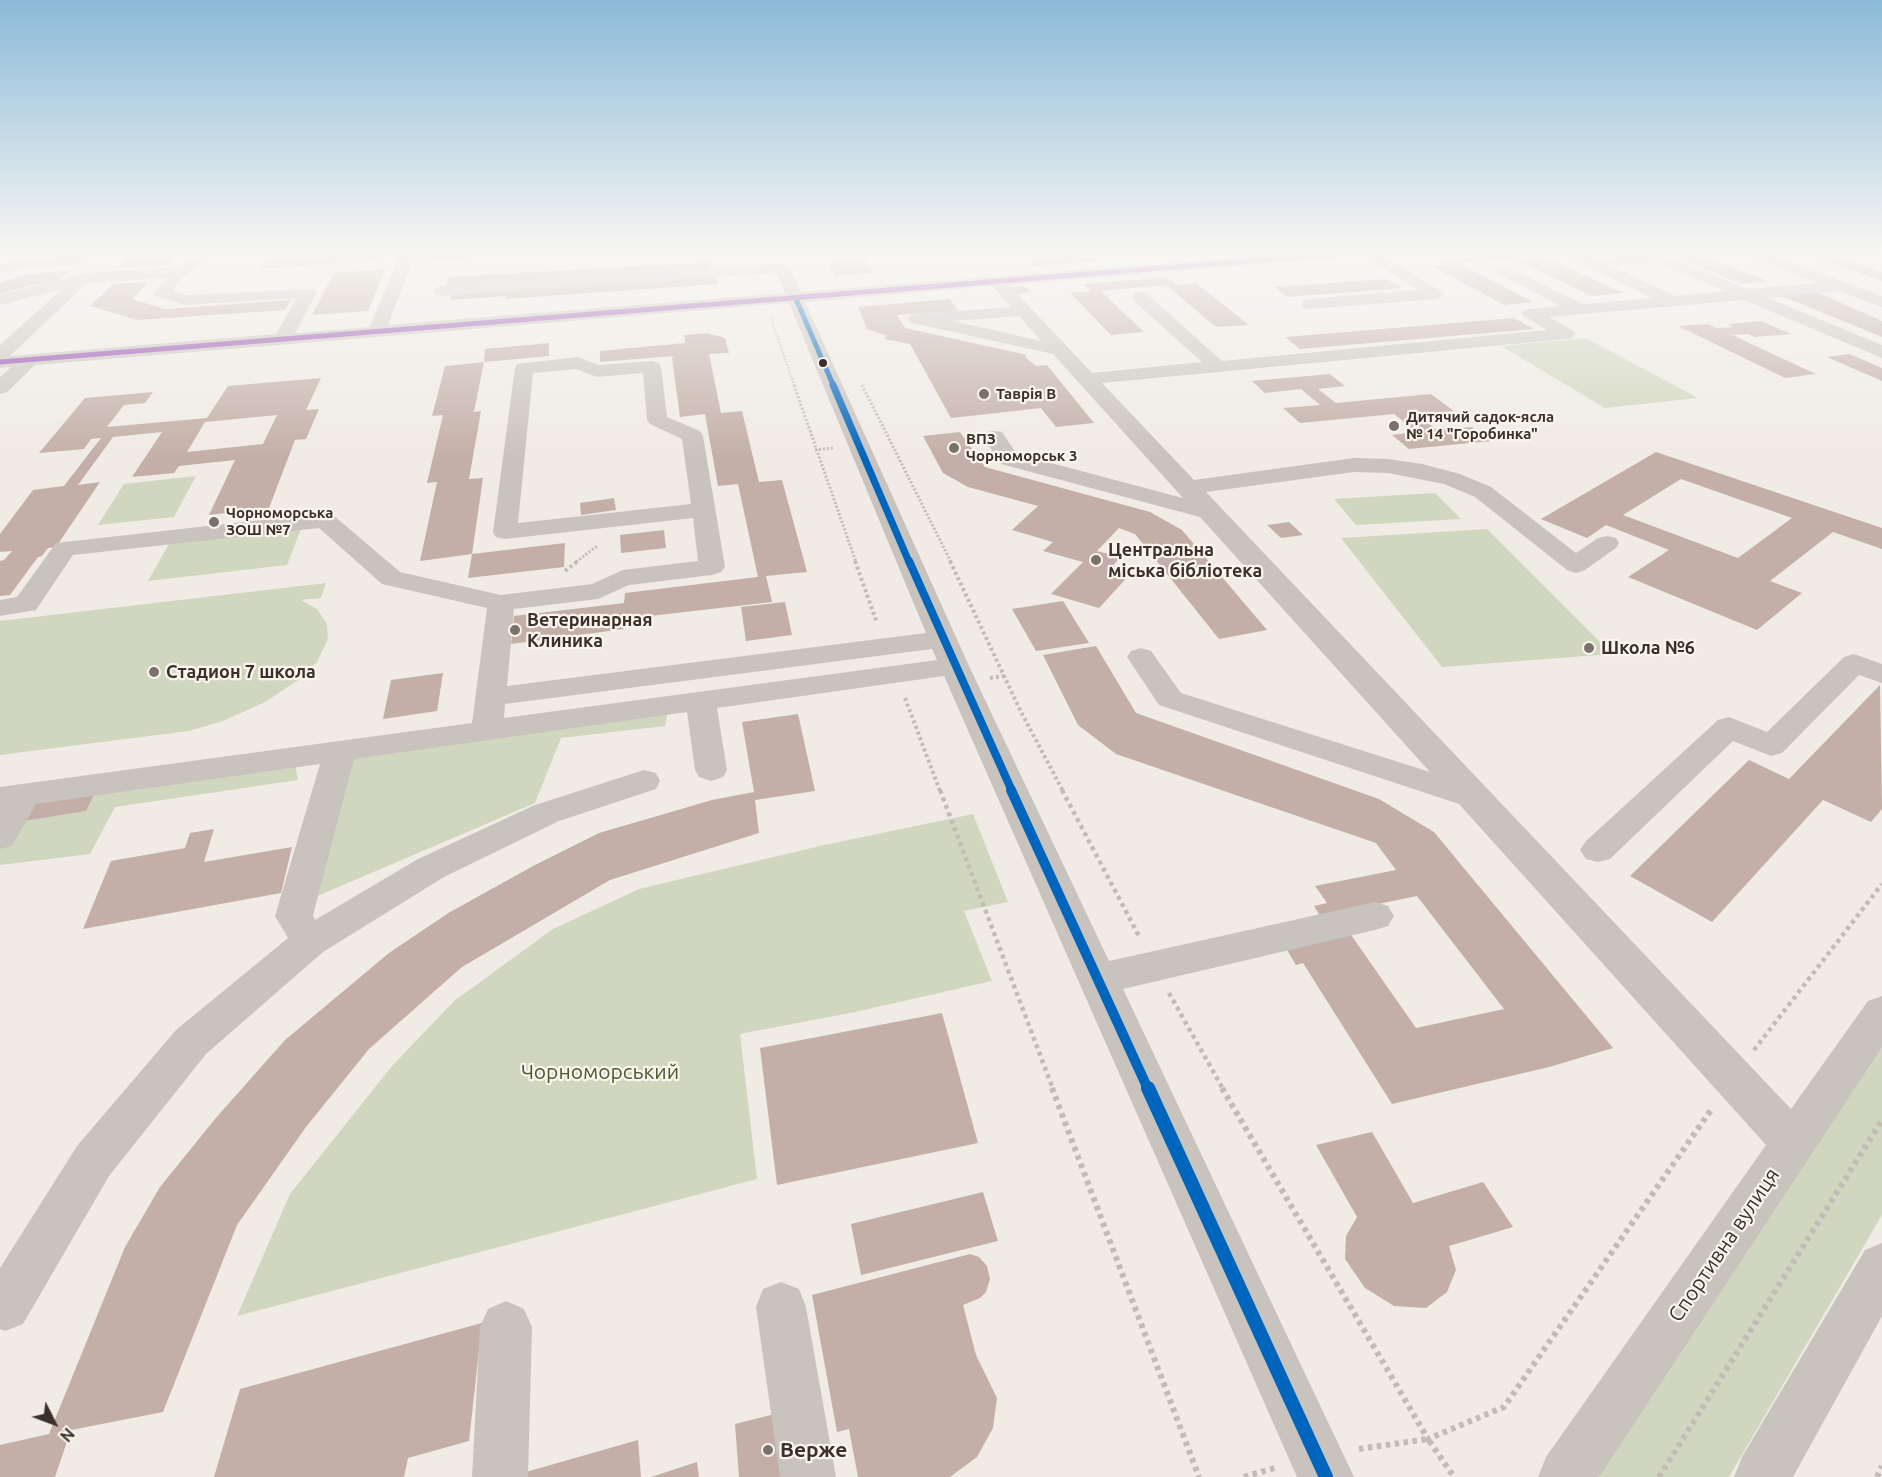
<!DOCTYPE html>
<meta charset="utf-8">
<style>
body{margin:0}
#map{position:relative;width:1882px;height:1477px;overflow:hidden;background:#f0ebe5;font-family:Ubuntu,sans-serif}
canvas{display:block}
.north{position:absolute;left:24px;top:1393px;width:60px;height:60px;-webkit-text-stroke:4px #fbf5ee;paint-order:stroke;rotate:132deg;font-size:16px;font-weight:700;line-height:24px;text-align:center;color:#3b302b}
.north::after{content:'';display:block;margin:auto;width:21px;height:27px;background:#3b302b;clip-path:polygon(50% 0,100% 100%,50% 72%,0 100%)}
</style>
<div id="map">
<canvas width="1882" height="1477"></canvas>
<div class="north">N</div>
</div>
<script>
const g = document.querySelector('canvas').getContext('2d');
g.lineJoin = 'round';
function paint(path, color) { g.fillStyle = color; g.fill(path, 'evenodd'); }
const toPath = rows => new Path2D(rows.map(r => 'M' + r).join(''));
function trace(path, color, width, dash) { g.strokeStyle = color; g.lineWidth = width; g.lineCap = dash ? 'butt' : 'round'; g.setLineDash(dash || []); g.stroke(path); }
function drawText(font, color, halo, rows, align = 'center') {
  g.font = font + ' Ubuntu,sans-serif'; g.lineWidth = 4.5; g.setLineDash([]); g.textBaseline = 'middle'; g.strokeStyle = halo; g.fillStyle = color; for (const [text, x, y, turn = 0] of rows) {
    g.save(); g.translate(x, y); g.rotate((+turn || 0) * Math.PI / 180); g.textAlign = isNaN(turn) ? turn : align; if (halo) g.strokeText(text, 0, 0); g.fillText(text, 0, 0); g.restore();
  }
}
paint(toPath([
 [1586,338,1698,398,1605,408,1501,346],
 [196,476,174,517,98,525,124,484],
 [1435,493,1461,519,1356,525,1334,499],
 [301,529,287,565,148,581,169,544],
 [1487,529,1612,654,1442,667,1341,538],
 [326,583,321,598,301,600,317,609,327,624,328,639,317,662,297,681,265,702,223,721,189,731,0,755,0,621],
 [669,706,665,726,561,738,535,803,294,906,340,751],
 [295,763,298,780,115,807,90,854,0,865,0,836,17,798,27,821,86,811,97,789],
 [973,814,1008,902,964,911,992,981,855,1012,740,1034,757,1179,237,1316,290,1194,392,1066,454,1001,553,929,639,889,820,846],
 [1882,1041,1882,1215,1729,1477,1601,1477,1596,1473]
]), '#d1d6bf');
paint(toPath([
 [136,251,180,251,167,265,119,268],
 [349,251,385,251,382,260,260,269,267,257],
 [1038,251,1064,251,1099,261,1027,267],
 [1661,251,1691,251,1768,281,1741,284],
 [1511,253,1521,258,1543,256,1623,293,1592,296,1514,259,1459,263,1533,302,1504,305,1432,266,1445,265,1434,260],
 [1835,255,1882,272,1882,281,1815,257],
 [865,260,873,273,835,275,828,263],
 [710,262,711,270,446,287,449,277],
 [386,269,368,311,312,315,334,273],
 [68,271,55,283,36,284,0,294,0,282,29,274],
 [716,276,718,284,505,299,506,296,450,300,452,294],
 [1167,277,1176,285,1196,283,1249,325,1216,327,1166,285,1101,291,1144,332,1111,335,1070,293,1091,291,1083,284],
 [1387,279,1402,288,1287,297,1274,287],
 [148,282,132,299,165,309,291,300,285,310,137,320,90,306,113,284],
 [1024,286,1031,292,1016,294,1009,288],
 [1814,291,1882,321,1882,337,1779,295],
 [950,299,958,311,897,315,905,328,1027,355,1025,357,1036,366,1047,365,1094,423,1056,427,1041,408,951,418,910,344,884,339,887,336,867,329,858,307],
 [1514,318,1534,329,1300,349,1285,337],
 [1761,321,1791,334,1755,337,1747,334,1732,335,1816,374,1785,378,1678,326,1707,324,1717,328,1733,327,1728,324],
 [707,333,725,338,729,353,709,354,721,413,742,411,759,482,782,480,807,572,766,576,772,602,624,619,624,629,511,644,514,616,624,603,625,593,758,577,738,484,718,486,705,414,680,417,672,358,674,356,600,362,600,351,685,343,684,335],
 [549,343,549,356,484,362,474,412,481,411,469,479,483,478,472,554,420,561,437,482,427,483,443,415,432,416,445,366,484,362,485,349],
 [1849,354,1882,368,1882,381,1827,357],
 [1330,374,1345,386,1318,389,1336,403,1431,394,1454,411,1416,414,1437,430,1472,427,1491,441,1409,449,1392,435,1417,432,1394,414,1300,423,1283,408,1320,405,1301,389,1265,393,1252,381],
 [321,378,306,410,319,409,306,439,295,440,269,508,209,515,235,460,179,466,174,473,132,477,162,432,113,437,78,485,100,482,56,547,48,548,42,556,38,557,10,595,0,596,0,561,4,560,12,551,0,552,0,534,33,490,64,486,101,438,91,439,84,449,39,453,85,398,153,392,145,403,124,405,107,427,207,418,228,386],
 [277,415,263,444,187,452,205,422],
 [960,432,985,467,1150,512,1182,530,1267,630,1219,639,1135,534,1119,528,1097,551,1120,557,1113,566,1133,571,1099,608,1051,594,1083,562,1043,551,1053,542,1012,530,1038,506,968,487,943,473,923,436],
 [1656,452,1882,528,1882,549,1833,532,1770,581,1802,593,1757,630,1628,577,1669,550,1606,525,1587,538,1541,519],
 [1681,479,1792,518,1738,558,1623,515],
 [614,498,616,510,581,515,580,503],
 [1289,522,1303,535,1281,538,1267,525],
 [664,530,666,548,621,553,620,535],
 [565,543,564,567,468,578,472,554],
 [1063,601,1089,643,1036,651,1012,609],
 [785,602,792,635,746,641,741,607],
 [1096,646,1136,713,1379,799,1434,832,1613,1048,1549,1067,1392,1104,1303,963,1296,965,1284,945,1349,932,1416,1028,1504,1009,1417,896,1320,916,1314,906,1327,903,1315,886,1396,870,1376,843,1116,754,1078,725,1043,655],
 [443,673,437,711,383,719,391,680],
 [1880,685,1882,809,1871,822,1823,800,1712,922,1630,876,1749,760,1789,779],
 [798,714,815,791,755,800,759,833,610,880,462,967,369,1049,306,1127,237,1225,163,1412,71,1430,55,1477,0,1477,0,1445,49,1434,125,1247,160,1187,215,1119,285,1040,389,953,450,912,535,865,599,833,712,800,754,792,742,722],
 [97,789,86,811,26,821,36,800],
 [214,829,204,862,292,847,281,893,83,929,111,861,185,848,190,833],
 [942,1013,978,1143,777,1185,760,1048],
 [1372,1132,1413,1203,1483,1182,1513,1227,1449,1246,1456,1270,1447,1292,1426,1308,1394,1306,1365,1288,1345,1259,1346,1236,1357,1217,1316,1145],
 [983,1192,998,1241,861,1275,851,1224],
 [970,1254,979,1257,987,1266,990,1279,986,1292,980,1298,963,1305,976,1355,997,1398,993,1428,977,1457,950,1477,858,1477,849,1429,837,1432,812,1295],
 [482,1323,469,1441,408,1458,404,1477,214,1477,240,1389],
 [795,1409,803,1477,739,1477,735,1424],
 [638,1440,641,1477,512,1477,512,1476],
 [697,1462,699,1477,651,1477]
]), '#c3afa7');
trace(toPath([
 [1415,255,1465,251],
 [771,319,795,387]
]), '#c2bbb6', 2, [1.5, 1.5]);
trace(toPath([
 [794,385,856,562],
 [862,385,951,562],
 [815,450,833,448],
 [576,562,597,546]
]), '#c2bbb6', 3, [2, 2]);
trace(toPath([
 [855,561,877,623],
 [950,561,1021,712,1063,791],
 [565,571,578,561],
 [990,678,1004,676],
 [905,698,940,791]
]), '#c2bbb6', 4, [3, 3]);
trace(toPath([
 [940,790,1053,1089],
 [1062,790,1140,938],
 [1169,993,1223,1089],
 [1754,1050,1882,884]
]), '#c2bbb6', 4.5, [4, 4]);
trace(toPath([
 [1052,1088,1199,1477],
 [1222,1088,1428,1439,1504,1407,1713,1107],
 [1359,1449,1428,1439,1454,1477],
 [1244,1477,1275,1468],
 [1659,1477,1882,1120],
 [1877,1477,1882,1466]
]), '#c2bbb6', 6, [4.5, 4.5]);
paint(toPath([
 [83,251,99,251,87,262,82,264,24,268,0,274,0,264,24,258,78,255,83,251],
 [205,251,223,251,185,275,172,291,186,295,315,289,317,292,295,333,370,327,401,251,521,251,514,256,412,262,388,325,785,293,776,273,441,296,435,294,433,291,435,288,441,286,782,263,790,268,801,292,1313,251,1377,251,1445,294,1437,299,1309,309,1303,308,1301,304,1303,300,1309,299,1419,290,1363,256,1009,285,1092,373,1202,362,1134,301,1132,297,1134,293,1140,292,1146,293,1222,361,1547,330,1521,314,1524,310,1530,309,1561,306,1497,273,1495,270,1497,267,1503,265,1583,304,1653,298,1560,254,1558,251,1578,251,1593,258,1660,253,1748,289,1818,283,1743,254,1741,251,1762,251,1882,296,1882,307,1839,291,1768,298,1882,345,1882,358,1744,300,1549,317,1572,330,1575,334,1572,338,1566,339,1102,383,1194,480,1354,458,1388,459,1422,464,1460,474,1491,487,1576,553,1598,538,1607,536,1616,538,1619,543,1616,548,1585,570,1576,573,1567,570,1475,497,1444,484,1388,473,1354,472,1206,492,1791,1109,1868,1001,1882,996,1882,1047,1599,1477,1538,1477,1546,1457,1766,1145,1459,804,1159,705,1127,657,1131,651,1141,648,1151,651,1181,693,1430,772,1200,517,1001,464,983,437,986,432,994,431,1002,432,1017,454,1183,498,1053,354,917,324,911,323,908,319,911,315,917,314,1011,307,992,286,805,302,969,666,1109,961,1375,902,1388,906,1394,916,1388,926,1375,930,1123,989,1354,1477,1297,1477,944,676,717,708,727,770,723,777,711,781,699,777,695,770,687,712,354,759,313,915,315,920,418,859,535,805,644,770,656,773,660,781,656,789,559,821,444,877,323,952,206,1054,109,1176,23,1324,5,1331,0,1329,0,1268,77,1146,176,1030,288,938,275,916,320,764,36,804,12,846,0,849,0,787,472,723,487,608,382,584,319,528,73,555,36,610,0,616,0,600,17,597,56,543,324,513,333,515,400,572,501,595,592,584,623,570,698,561,693,518,505,539,496,537,493,532,515,368,517,364,578,357,599,365,652,361,659,363,661,367,667,417,700,431,703,436,725,567,721,572,712,575,629,585,598,599,514,609,507,686,926,633,789,303,35,365,7,392,0,394,0,377,11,367,0,368,0,345,62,289,0,305,0,295,84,273,176,267,205,251],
 [1658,263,1725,291,1675,296,1611,266,1658,263],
 [166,278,153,293,155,296,185,305,297,298,276,334,10,356,87,283,166,278],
 [1019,316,1041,341,953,321,1019,316],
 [576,369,597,377,643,373,647,420,650,424,682,439,691,504,518,523,533,373,576,369],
 [932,649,937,660,504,718,505,704,932,649],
 [1854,654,1882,664,1882,683,1859,675,1782,753,1771,756,1733,741,1610,859,1598,862,1586,859,1580,850,1586,841,1718,720,1729,717,1767,732,1844,657,1854,654],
 [1882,1243,1882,1316,1793,1477,1734,1477,1742,1457,1865,1250,1882,1243],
 [781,1282,799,1289,806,1307,836,1477,780,1477,756,1307,763,1289,781,1282],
 [506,1301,524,1309,532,1327,528,1477,472,1477,480,1327,488,1309,506,1301]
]), '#c9c3be');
trace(toPath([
 [796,299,834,387]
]), '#0065bd', 5);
trace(toPath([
 [833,385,909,562]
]), '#0065bd', 7);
trace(toPath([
 [909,561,1012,791]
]), '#0065bd', 8);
trace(toPath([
 [1011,790,1148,1089]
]), '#0065bd', 10);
trace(toPath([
 [1148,1088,1326,1477]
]), '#0065bd', 14);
trace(toPath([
 [0,362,1370,251]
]), '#8e44ad', 5);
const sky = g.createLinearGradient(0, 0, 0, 458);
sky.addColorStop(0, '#8bbad8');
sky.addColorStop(0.55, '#f8f6f3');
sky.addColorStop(1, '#f8f6f300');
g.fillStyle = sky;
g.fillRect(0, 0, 1882, 458);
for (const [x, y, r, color] of [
 [823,363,5,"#3b302b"],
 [984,394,6,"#7a716c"],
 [1394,426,6,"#7a716c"],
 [954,448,6,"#7a716c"],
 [214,522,6,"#7a716c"],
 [1096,560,6,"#7a716c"],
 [515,630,6,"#7a716c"],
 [1589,648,6,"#7a716c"],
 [154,672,6,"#7a716c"],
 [768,1450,6,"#7a716c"]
]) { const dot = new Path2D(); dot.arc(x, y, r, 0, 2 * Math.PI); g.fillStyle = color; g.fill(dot); trace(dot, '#fbf5ee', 2); }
drawText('bold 15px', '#3b302b', '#fbf5ee', [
 ["Таврія В",996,394],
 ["Дитячий садок-ясла",1406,417],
 ["№ 14 \"Горобинка\"",1406,434],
 ["ВПЗ",966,439],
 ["Чорноморськ 3",966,456],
 ["Чорноморська",226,513],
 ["ЗОШ №7",226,530]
], 'left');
drawText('bold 18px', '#3b302b', '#fbf5ee', [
 ["Центральна",1108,550],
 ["міська бібліотека",1108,571],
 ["Ветеринарная",527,620],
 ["Клиника",527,641],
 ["Школа №6",1601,648],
 ["Стадион 7 школа",166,672]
], 'left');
drawText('21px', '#4a5a2e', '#fbf5ee', [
 ["Чорноморський",600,1072]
]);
drawText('21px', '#3b302b', '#fbf5ee', [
 ["Спортивна вулиця",1724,1245,-56]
]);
drawText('bold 21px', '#3b302b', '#fbf5ee', [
 ["Верже",780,1450]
], 'left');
</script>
